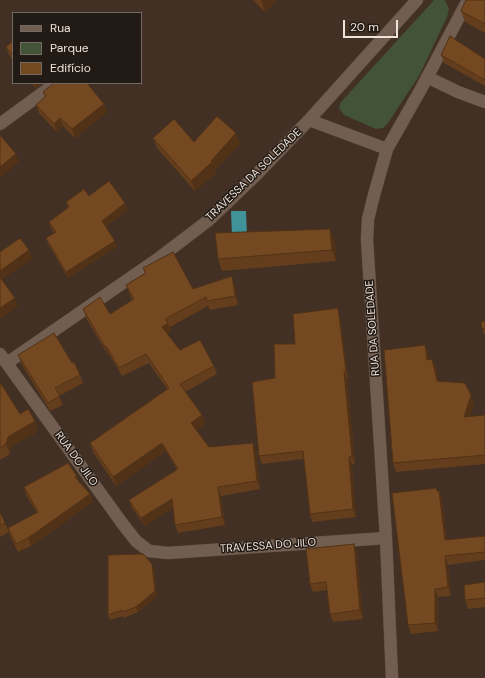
<!DOCTYPE html>
<meta charset="utf-8">
<style>
body{margin:0}
#map{position:relative;width:485px;height:678px;overflow:hidden;background:#413023;font-family:"DM Sans",sans-serif}
canvas{display:block}
.legend{position:absolute;left:12px;top:12px;width:130px;height:72px;box-sizing:border-box;background:#221a14;border:1px solid #746a63;margin:0;padding:5px 7px;list-style:none;font-size:12px;color:#eee3da}
.legend li{display:flex;align-items:center;gap:8px;height:20px}
.legend b{width:20px;border:1px solid #746a63}
.scale{position:absolute;left:343px;top:20px;width:55px;height:18px;box-sizing:border-box;border:2px solid #eee3da;border-top:0;padding-left:5px;font-size:12px;line-height:14px;white-space:nowrap;color:#eee3da;-webkit-text-stroke:3px #221a14;paint-order:stroke}
</style>
<div id="map">
<canvas width="485" height="678"></canvas>
<ul class="legend">
<li><b style="height:5px;background:#715e50"></b>Rua</li>
<li><b style="height:11px;background:#425337"></b>Parque</li>
<li><b style="height:11px;background:#744821"></b>Edifício</li>
</ul>
<div class="scale">20 m</div>
</div>
<script>
const g = document.querySelector('canvas').getContext('2d');
g.lineJoin = 'round';
function paint(path, color) { g.fillStyle = color; g.fill(path, 'evenodd'); }
const toPath = rows => new Path2D(rows.map(r => 'M' + r).join(''));
function trace(path, color, width, dash) { g.strokeStyle = color; g.lineWidth = width; g.lineCap = dash ? 'butt' : 'round'; g.setLineDash(dash || []); g.stroke(path); }
function drawText(font, color, halo, rows, align = 'center') {
  g.font = font + ' "DM Sans",sans-serif'; g.lineWidth = 3; g.setLineDash([]); g.textBaseline = 'middle'; g.strokeStyle = halo; g.fillStyle = color; for (const [text, x, y, turn = 0] of rows) {
    g.save(); g.translate(x, y); g.rotate((+turn || 0) * Math.PI / 180); g.textAlign = isNaN(turn) ? turn : align; if (halo) g.strokeText(text, 0, 0); g.fillText(text, 0, 0); g.restore();
  }
}
paint(toPath([
 [434,0,444,0,446,2,449,9,447,17,419,76,388,123,383,128,376,129,344,115,339,108,341,102]
]), '#425337');
paint(toPath([
 [231,211,246,211,247,236,232,237]
]), '#409398');
const street = toPath([
 [427,77,458,92,485,102],
 [309,120,387,149],
 [0,124,56,83],
 [0,354,122,523,136,541,149,551,168,553,386,538],
 [7,363,159,258,209,220,255,176,309,120,417,0],
 [392,678,386,538,367,240,368,219,374,195,387,149,421,89,468,0]
]);
trace(street, '#5b4d41', 13);
trace(street, '#715e50', 12);
paint(toPath([
 [253,0,277,0,265,12],
 [485,0,485,33,465,22,461,11],
 [13,41,13,60,9,55,6,47],
 [441,55,485,59,485,86,444,63],
 [32,83,43,83,36,88],
 [43,92,104,104,107,112,75,138,63,126,57,132,39,113,36,105,45,97],
 [153,138,194,142,240,144,215,170,216,173,195,191,157,148],
 [89,196,128,210,106,226,117,247,68,278,48,244,46,238,54,233,51,228,49,222,68,208,66,202],
 [335,241,336,261,222,271,218,259],
 [143,268,193,289,235,285,238,305,210,310,208,306,170,327,171,331,167,334,180,350,214,366,217,374,185,392,202,415,205,424,196,430,209,447,256,451,260,489,221,496,225,525,178,533,175,525,173,508,145,526,132,508,129,500,177,470,166,451,116,486,93,452,90,443,167,389,149,363,122,376,109,354,108,355,86,318,83,309,110,314,132,300,129,293,126,285,145,273],
 [338,308,340,316,348,378,347,378,355,464,352,464,356,517,312,522,310,514,304,459,262,464,259,456,275,378,295,344],
 [485,321,485,335,482,329],
 [425,345,428,353,429,359,436,367,438,381,471,395,474,404,470,417,485,415,485,464,396,472,393,463],
 [18,355,72,363,80,375,83,383,59,396,63,405,50,411,21,363],
 [0,382,20,414,38,431,11,447,10,454,0,460],
 [77,476,79,482,93,502,31,546,18,552,10,536,8,528,37,513,26,495,24,487],
 [436,488,438,491,439,491,442,499,447,540,485,536,485,560,448,565,451,596,438,597,438,631,411,634,408,625],
 [0,512,5,523,9,532,0,537],
 [354,544,357,552,363,619,333,622,330,614,327,590,313,592,310,584],
 [152,564,154,569,157,596,138,612,124,618,123,616,110,620,108,615],
 [485,582,485,607,468,609,465,600]
]), '#643e1c');
paint(toPath([
 [261,0,277,0,265,12],
 [34,83,43,83,36,88],
 [104,104,107,112,75,138,72,129],
 [60,118,63,126,57,132,54,124],
 [236,133,240,144,215,170,216,173,195,191,191,181],
 [16,154,19,162,0,178,0,167],
 [125,203,128,210,104,227,102,221],
 [330,229,335,241,336,261,332,250],
 [115,241,117,247,68,278,66,272],
 [29,250,32,259,0,281,0,271],
 [232,276,235,285,238,305,235,296],
 [15,298,18,306,0,319,0,308],
 [338,308,340,316,348,378,346,371],
 [168,323,171,331,165,336,162,327],
 [425,345,428,353,430,368,427,360],
 [106,346,109,354,108,355,105,347],
 [432,359,436,367,440,390,437,381],
 [344,371,347,378,355,464,352,456],
 [471,395,474,404,467,426,464,417],
 [202,415,205,424,194,432,191,423],
 [35,421,38,431,11,447,10,454,6,444,8,437],
 [162,443,166,451,116,486,113,477],
 [253,443,256,451,260,489,257,481],
 [349,457,352,464,356,517,353,509],
 [77,476,80,484,75,477],
 [218,487,221,496,225,525,222,517],
 [439,491,442,499,448,549,445,540],
 [90,494,93,502,31,546,28,538],
 [172,499,175,507,145,526,141,518],
 [354,544,357,552,363,619,360,610],
 [445,556,448,565,451,596,448,587],
 [152,564,154,569,157,596,138,612,136,607],
 [435,589,438,597,438,631,435,623]
]), '#513217');
const building = toPath([
 [466,0,485,0,485,24,461,11,466,0],
 [450,36,485,59,485,80,441,55,450,36],
 [13,41,13,55,6,47,13,41],
 [54,83,87,83,104,104,72,129,60,118,54,124,36,105,46,96,43,92,54,83],
 [217,116,236,133,211,161,212,162,191,181,153,138,174,119,194,142,217,116],
 [0,135,16,154,0,167,0,135],
 [109,181,125,203,102,221,115,241,66,272,46,238,56,232,49,222,69,207,66,202,84,189,89,196,109,181],
 [330,229,332,250,218,259,215,233,330,229],
 [20,238,29,250,0,271,0,252,20,238],
 [173,252,193,289,232,276,235,296,207,301,206,297,165,319,168,323,162,327,180,350,200,340,214,366,180,384,202,415,191,423,209,447,253,443,257,481,218,487,222,517,175,525,172,499,141,518,129,500,178,469,162,443,113,477,90,443,169,388,146,354,119,368,106,346,105,347,83,309,100,297,110,314,134,299,126,285,146,273,143,268,173,252],
 [0,277,15,298,0,308,0,277],
 [338,308,346,371,344,371,352,456,349,457,353,509,310,514,303,451,259,456,252,382,275,378,274,344,295,344,293,314,338,308],
 [485,321,485,328,482,329,481,322,485,321],
 [54,333,72,363,74,362,80,375,55,388,60,396,48,403,18,355,54,333],
 [425,345,427,360,432,359,437,381,465,383,471,395,464,417,485,415,485,457,485,455,393,463,384,350,425,345],
 [0,382,20,414,28,409,35,421,8,437,6,444,0,448,0,382],
 [68,463,77,476,75,477,90,494,28,538,16,544,8,528,38,512,24,487,68,463],
 [436,488,437,491,439,491,445,540,485,536,485,552,445,556,448,587,435,589,435,623,408,625,392,493,436,488],
 [0,512,5,523,0,525,0,512],
 [354,544,360,610,330,614,326,582,310,584,306,549,354,544],
 [143,554,152,564,155,591,136,607,122,612,122,610,108,615,108,555,143,554],
 [485,582,485,598,465,600,464,585,485,582]
]);
paint(building, '#744821');
trace(building, '#513217', 1);
drawText('11px', '#eee3da', '#221a14', [
 ["TRAVESSA DA SOLEDADE",254,175,-44],
 ["RUA DA SOLEDADE",373,328,-94],
 ["RUA DO JILO",76,459,54],
 ["TRAVESSA DO JILO",268,546,-4]
]);
</script>
